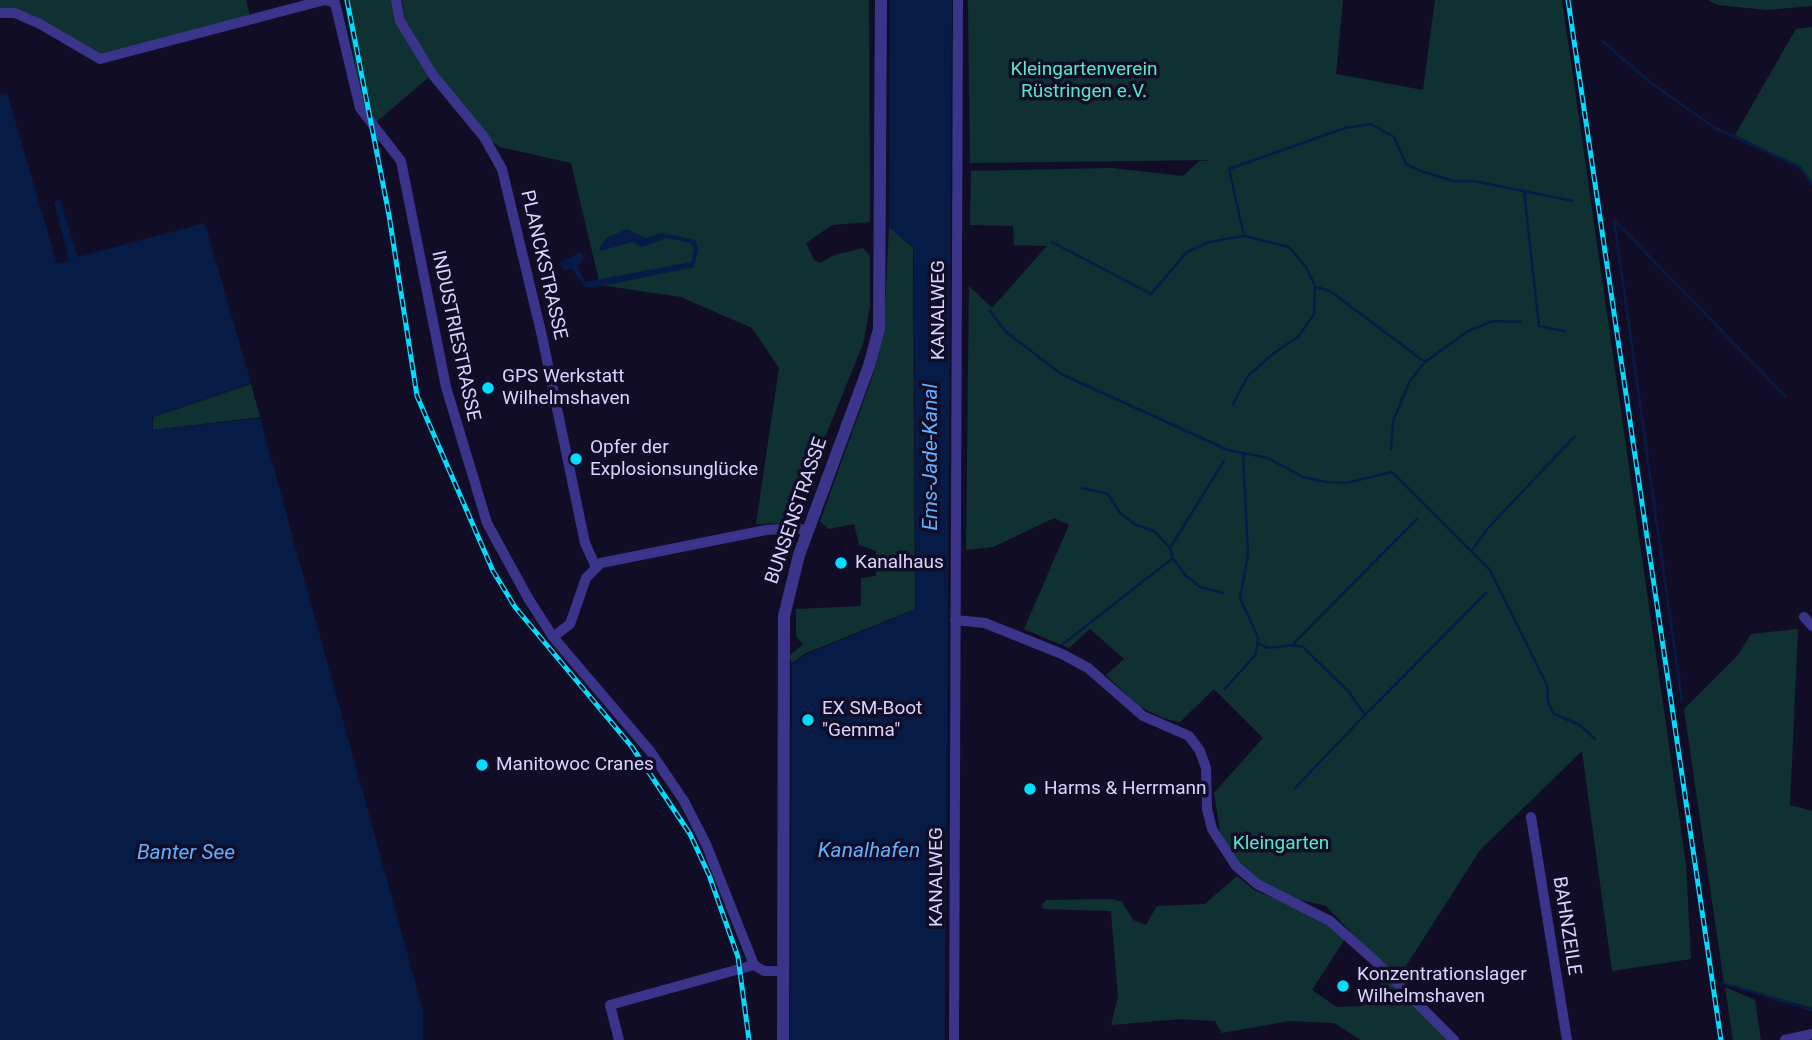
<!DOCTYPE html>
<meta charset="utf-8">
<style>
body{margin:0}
canvas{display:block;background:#120d27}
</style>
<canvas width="1812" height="1040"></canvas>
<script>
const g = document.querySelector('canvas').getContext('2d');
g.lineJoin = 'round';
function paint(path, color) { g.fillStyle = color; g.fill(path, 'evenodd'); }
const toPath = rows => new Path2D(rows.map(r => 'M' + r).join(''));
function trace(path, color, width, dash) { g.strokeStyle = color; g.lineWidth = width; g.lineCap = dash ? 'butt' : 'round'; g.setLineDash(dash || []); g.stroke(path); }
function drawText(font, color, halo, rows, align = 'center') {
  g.font = font + ' Roboto,sans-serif'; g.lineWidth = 7; g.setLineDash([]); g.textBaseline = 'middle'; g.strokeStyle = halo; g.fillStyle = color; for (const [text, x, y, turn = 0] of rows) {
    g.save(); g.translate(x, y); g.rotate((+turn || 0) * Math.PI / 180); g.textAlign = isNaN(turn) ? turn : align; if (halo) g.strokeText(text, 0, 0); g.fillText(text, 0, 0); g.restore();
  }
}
paint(toPath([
 [0,0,246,0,250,16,100,57,67,36,0,12],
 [344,0,393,0,429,77,373,125,363,109],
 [402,0,869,0,870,222,832,225,806,243,814,260,820,263,835,255,863,248,870,256,870,306,863,344,795,511,788,523,756,524,779,368,752,328,681,297,600,285,571,163,500,147,482,134,434,74,405,20],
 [968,0,1343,0,1336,74,1423,90,1435,0,1562,0,1686,864,1691,959,1612,971,1582,751,1480,850,1397,980,1326,906,1293,898,1260,883,1237,866,1222,843,1214,793,1263,738,1214,689,1180,722,1166,719,1140,707,1106,675,1124,659,1090,629,1069,648,1024,629,1069,525,1054,518,993,547,966,550,969,286,992,308,1047,246,1014,245,1013,226,970,225,971,171,1112,168,1183,176,1199,161,1214,160,970,163],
 [1708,0,1812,0,1812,6,1767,10,1718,5],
 [1812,27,1812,184,1800,167,1735,135,1796,29],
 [889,227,913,248,915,609,804,654,792,663,789,656,803,644,796,636,796,609,861,606,861,578,876,576,876,551,859,545,854,524,828,529,820,521,874,372,884,331],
 [251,384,260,417,153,430,153,417],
 [1798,629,1790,805,1812,811,1812,1008,1724,983,1684,709,1738,655,1751,634],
 [1237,876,1254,890,1300,909,1346,937,1312,990,1337,1007,1363,1006,1387,975,1450,1040,1361,1040,1334,1023,1289,1021,1222,1033,1215,1021,1180,1019,1111,1025,1118,997,1111,911,1043,909,1042,905,1046,900,1111,899,1122,902,1133,920,1146,925,1157,906,1205,904],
 [1725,987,1755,1000,1761,1040,1733,1040]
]), '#103131');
paint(toPath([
 [890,0,952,0,945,1040,790,1040,792,664,805,655,916,609,914,248,889,227],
 [7,93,57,264,69,260,54,202,60,200,78,257,205,223,251,383,152,417,153,430,260,418,423,1011,423,1040,0,1040,0,94],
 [627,229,646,238,662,233,696,240,698,250,694,267,592,288,585,287,572,269,563,270,560,263,580,252,585,258,577,266,585,282,691,262,694,249,690,243,667,238,642,247,632,242,601,251,599,248,606,238]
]), '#061c47');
trace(toPath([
 [1602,41,1651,83,1715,128,1800,167,1812,184],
 [1524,191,1539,326,1564,331],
 [1614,220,1682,701],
 [1615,221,1785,396],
 [1052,242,1151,294,1187,252,1209,242,1244,236,1229,169,1345,128,1371,124,1394,137,1406,164,1421,171,1453,181,1474,181,1573,201],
 [1316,287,1330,291,1425,362,1468,331,1493,321,1521,322],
 [990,311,1005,331,1061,374,1228,450,1268,458,1303,477,1327,482,1346,483,1392,472,1490,570,1547,685,1548,702,1554,714,1580,725,1595,739],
 [1233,404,1248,376,1274,353,1298,337,1314,314,1315,286,1306,267,1289,247,1245,236],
 [1391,449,1393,421,1410,381,1424,363],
 [1082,488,1108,494,1120,513,1136,525,1154,531,1170,548],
 [1473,549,1488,528,1574,437],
 [1223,593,1200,587,1185,575,1173,558,1170,548,1224,461],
 [1257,643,1268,648,1293,645,1303,647,1349,692,1365,715,1295,788],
 [1294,643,1417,519],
 [1063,644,1173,558],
 [1225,689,1256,654,1258,637,1240,598,1248,554,1243,453],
 [1365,715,1486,593],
 [1723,983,1812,1010]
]), '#061c47', 2.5);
trace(toPath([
 [396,0,400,21,433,75,484,137,502,169,542,336,585,543,595,565],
 [0,13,15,13,40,24,100,59,325,0,335,3,360,108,401,161,446,387,487,523,528,598,553,637,650,751,684,801,706,844,754,965,764,971,783,971],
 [1804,617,1812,626],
 [955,620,985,623,1062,654,1088,668,1143,716,1189,736,1200,751,1206,768,1207,809,1212,829,1236,866,1257,884,1330,921,1374,960,1454,1040],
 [553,637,570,624,586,578,601,563,766,530,798,528,807,531],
 [1531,817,1567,1040],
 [619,1040,610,1005,754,965],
 [954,1040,958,0],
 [1785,1040,1812,1034]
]), '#3a358a', 10);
trace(toPath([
 [783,1040,784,616,799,555,869,366,879,329,881,0]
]), '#3a358a', 12);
const rail = toPath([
 [347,0,389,215,417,396,493,571,515,607,632,747,690,834,709,875,738,957,749,1040],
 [1568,0,1721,1040]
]);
trace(rail, '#00ddfe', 5);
trace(rail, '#120d27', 2.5, [8]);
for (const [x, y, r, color] of [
 [488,388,7,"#00ddfe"],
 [576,459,7,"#00ddfe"],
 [841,563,7,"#00ddfe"],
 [808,720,7,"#00ddfe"],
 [482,765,7,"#00ddfe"],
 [1030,789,7,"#00ddfe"],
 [1343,986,7,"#00ddfe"]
]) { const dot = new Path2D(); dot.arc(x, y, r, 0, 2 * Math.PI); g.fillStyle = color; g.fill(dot); trace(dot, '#120d27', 2.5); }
drawText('19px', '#55e9c8', '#120d27', [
 ["Kleingartenverein",1084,70],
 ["Rüstringen e.V.",1084,92],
 ["Kleingarten",1281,844]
]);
drawText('19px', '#d9d3ff', '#120d27', [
 ["PLANCKSTRASSE",543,265,77],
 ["KANALWEG",939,310,-90],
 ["INDUSTRIESTRASSE",455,336,78],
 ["BUNSENSTRASSE",797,511,-71],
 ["KANALWEG",937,877,-90],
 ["BAHNZEILE",1566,926,81]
]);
drawText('19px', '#d9d3ff', '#120d27', [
 ["GPS Werkstatt",502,377],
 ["Wilhelmshaven",502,399],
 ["Opfer der",590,448],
 ["Explosionsunglücke",590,470],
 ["Kanalhaus",855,563],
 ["EX SM-Boot",822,709],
 ["\"Gemma\"",822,731],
 ["Manitowoc Cranes",496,765],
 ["Harms & Herrmann",1044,789],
 ["Konzentrationslager",1357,975],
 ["Wilhelmshaven",1357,997]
], 'left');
drawText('italic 21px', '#61b1ff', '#120d27', [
 ["Ems-Jade-Kanal",932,457,-90],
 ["Kanalhafen",869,852],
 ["Banter See",186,854]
]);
</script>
